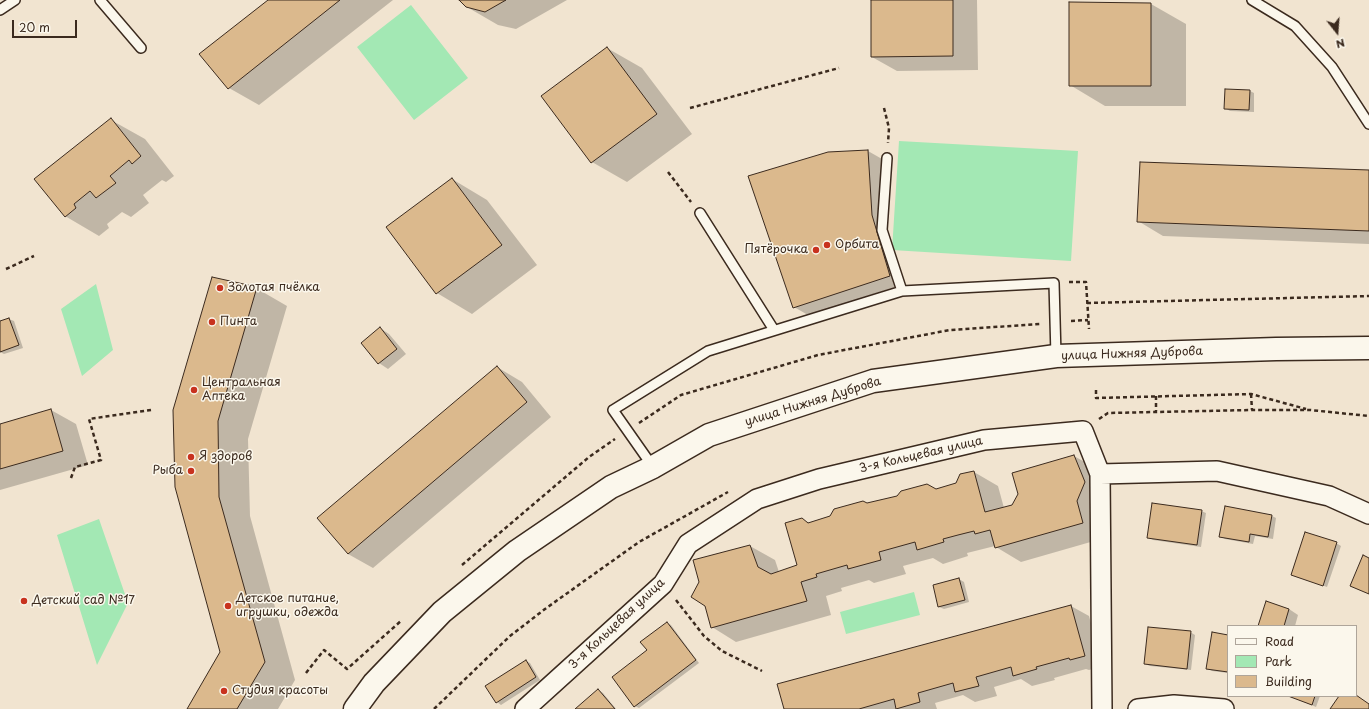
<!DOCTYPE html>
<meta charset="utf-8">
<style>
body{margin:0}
#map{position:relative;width:1369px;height:709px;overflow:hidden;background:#f1e4d0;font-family:"Playpen Sans",sans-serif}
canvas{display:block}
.legend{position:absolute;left:1227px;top:625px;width:130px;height:72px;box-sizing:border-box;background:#fbf7ec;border:1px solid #aea59a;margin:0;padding:5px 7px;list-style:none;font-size:12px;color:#3b2a1e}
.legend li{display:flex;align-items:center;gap:8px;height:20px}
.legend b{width:20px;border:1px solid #aea59a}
.north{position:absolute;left:1317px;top:12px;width:40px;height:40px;-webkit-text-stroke:3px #fbf7ec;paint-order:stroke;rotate:163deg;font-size:11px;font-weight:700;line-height:16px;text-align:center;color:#3b2a1e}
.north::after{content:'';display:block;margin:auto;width:14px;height:18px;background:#3b2a1e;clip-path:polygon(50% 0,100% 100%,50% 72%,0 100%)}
.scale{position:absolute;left:12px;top:20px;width:65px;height:18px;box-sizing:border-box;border:2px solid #3b2a1e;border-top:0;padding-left:5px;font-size:12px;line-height:14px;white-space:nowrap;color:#3b2a1e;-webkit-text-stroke:3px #fbf7ec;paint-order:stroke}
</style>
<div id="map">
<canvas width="1369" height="709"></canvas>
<ul class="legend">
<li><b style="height:5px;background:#fbf7ec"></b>Road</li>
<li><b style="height:11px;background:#a3e8b4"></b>Park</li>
<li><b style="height:11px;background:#dbb98d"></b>Building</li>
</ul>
<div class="north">N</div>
<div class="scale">20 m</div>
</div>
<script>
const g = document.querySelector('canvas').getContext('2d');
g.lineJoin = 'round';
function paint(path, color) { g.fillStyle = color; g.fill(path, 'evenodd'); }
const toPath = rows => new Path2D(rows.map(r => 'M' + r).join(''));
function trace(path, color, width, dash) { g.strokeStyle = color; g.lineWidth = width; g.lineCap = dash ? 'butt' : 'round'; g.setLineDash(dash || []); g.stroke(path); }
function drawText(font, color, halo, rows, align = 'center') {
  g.font = font + ' "Playpen Sans",sans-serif'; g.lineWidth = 3; g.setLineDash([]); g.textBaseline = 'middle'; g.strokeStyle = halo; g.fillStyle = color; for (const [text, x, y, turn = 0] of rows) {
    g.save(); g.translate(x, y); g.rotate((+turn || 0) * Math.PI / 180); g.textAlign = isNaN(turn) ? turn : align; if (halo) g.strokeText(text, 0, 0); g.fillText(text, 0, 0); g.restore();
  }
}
paint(toPath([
 [411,5,468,78,414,120,357,47],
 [899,141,1078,151,1071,261,892,250],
 [96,284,113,350,82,376,61,309],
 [99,519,128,603,97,665,57,535],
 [914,592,920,615,846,634,840,612]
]), '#a3e8b4');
paint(toPath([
 [270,0,393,0,259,105,229,88],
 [461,0,567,0,516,29,498,25,467,7],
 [872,0,977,0,978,70,897,71,872,57],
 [1070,3,1151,4,1186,24,1186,106,1105,106,1070,85],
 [607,48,642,68,692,134,627,182,592,162],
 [1250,91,1254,93,1254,112,1230,111,1225,108],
 [111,120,145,139,174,176,166,182,162,180,143,195,149,203,131,217,122,212,107,224,109,228,99,236,65,216],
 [868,151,882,159,886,224,904,284,808,315,794,307],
 [1369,171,1369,244,1163,236,1138,221],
 [452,179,487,200,537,265,472,314,437,293,388,228],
 [256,288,287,306,248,439,250,516,295,680,278,709,188,709,221,652,176,487],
 [9,319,14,321,23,348,4,354,0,352,0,322],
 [380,328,389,334,406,354,388,369,379,363],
 [497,367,522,382,551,417,373,568,348,554],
 [51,410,76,424,88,465,0,490,0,425],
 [1074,456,1099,470,1108,537,1021,562,996,547,995,546,967,553,968,556,943,564,933,558,903,566,906,574,874,583,869,580,841,588,842,591,826,596,831,615,736,642,712,627,750,546,775,560,779,572,798,565,802,519,810,523,867,504,936,490,957,484,974,472,998,486,1004,508,1012,506],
 [1201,511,1206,513,1201,547,1153,540,1148,537],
 [1272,516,1276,518,1273,539,1255,536,1253,544,1225,539,1220,536],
 [1336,543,1341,546,1327,587,1292,574],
 [959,579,964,582,969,602,944,609,939,607,934,586],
 [1267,602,1289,609,1298,615,1295,626,1259,626],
 [1071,606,1089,616,1103,666,1089,670,1086,669,1054,678,1055,680,1032,686,1021,679,994,687,997,696,975,702,963,695,935,703,937,709,785,709],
 [667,623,671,625,699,663,639,708,635,706,648,651],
 [1190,632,1195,635,1191,670,1150,666,1145,664],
 [1228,636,1228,673,1212,671,1207,668],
 [526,661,530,663,540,680,501,705,497,702],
 [598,690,603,693,616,709,576,709],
 [1290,696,1320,696,1316,707]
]), '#0003');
const building = toPath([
 [268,0,340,0,228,89,199,54,268,0],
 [459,0,506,0,485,12,466,7,459,0],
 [871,0,953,0,953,56,871,57,871,0],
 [1069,2,1151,3,1151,86,1069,86,1069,2],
 [607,47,657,114,591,163,541,96,607,47],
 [1225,89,1250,90,1249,110,1224,109,1225,89],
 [111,118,141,156,132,164,129,160,110,176,116,183,96,198,90,191,74,204,76,208,65,217,34,179,111,118],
 [868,150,872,215,890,276,793,308,748,176,828,152,868,150],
 [1140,162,1369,170,1369,231,1137,222,1140,162],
 [452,178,502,245,436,294,386,227,452,178],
 [212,277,257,287,218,421,219,497,265,662,237,709,187,709,220,652,175,487,173,410,212,277],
 [9,318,19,345,0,352,0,321,9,318],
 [380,327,397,349,378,364,361,343,380,327],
 [497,366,527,402,348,554,317,518,497,366],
 [51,409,63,451,0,469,0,424,51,409],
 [1074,455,1085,482,1077,501,1083,523,995,548,990,530,975,534,974,531,958,535,943,539,944,542,917,550,915,542,879,552,881,560,848,569,847,565,816,574,817,577,801,582,807,601,711,628,705,606,691,597,699,582,693,560,750,545,758,567,771,574,797,565,785,523,802,518,808,523,830,516,834,509,863,501,867,503,897,496,901,491,927,484,936,489,956,483,960,474,974,471,985,512,1012,505,1018,494,1012,473,1074,455],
 [1152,503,1202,510,1197,545,1147,538,1152,503],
 [1225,506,1272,515,1268,537,1250,534,1249,542,1219,537,1225,506],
 [1305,532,1337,542,1323,586,1291,575,1305,532],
 [1363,555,1369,558,1369,594,1350,586,1363,555],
 [959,578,965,600,938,607,933,585,959,578],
 [1266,601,1289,609,1284,626,1258,626,1266,601],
 [1071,605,1085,656,1070,660,1069,658,1036,667,1037,669,1013,676,1011,667,976,677,979,686,955,692,953,683,918,693,920,702,896,709,894,699,859,709,784,709,777,684,1071,605],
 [667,622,696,660,634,707,612,677,647,650,640,642,667,622],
 [1148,627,1191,631,1187,669,1144,664,1148,627],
 [1212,632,1228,635,1228,672,1206,669,1212,632],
 [526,660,536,677,496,703,485,686,526,660],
 [598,689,615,709,575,709,598,689],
 [1356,695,1369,704,1369,709,1330,709,1339,696,1356,695],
 [1288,696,1315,696,1312,705,1288,696]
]);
paint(building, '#dbb98d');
trace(building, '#3b2a1e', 1);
const service = toPath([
 [100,0,141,48],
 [1252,0,1295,26,1332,67,1369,124],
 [0,10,15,0],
 [887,158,882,230,902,291],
 [700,213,774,330],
 [653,467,613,410,708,351,902,291,1054,283,1056,356]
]);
const minor = toPath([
 [1100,474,1217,471,1329,496,1369,514],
 [525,709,663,584,688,544,757,499,819,479,984,440,1083,431,1100,474,1102,709],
 [1138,709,1174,705,1224,709]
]);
const tertiary = toPath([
 [355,709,374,683,442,612,517,551,611,487,653,467,709,435,873,381,1056,356,1276,349,1369,348]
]);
trace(service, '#3b2a1e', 12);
trace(minor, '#3b2a1e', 22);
trace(tertiary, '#3b2a1e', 25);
trace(toPath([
 [690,108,839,68],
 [884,108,889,128,888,143],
 [668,172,691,202],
 [6,269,34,256],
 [1069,282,1086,282,1089,329],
 [1087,303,1369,296],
 [1071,321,1088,320],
 [1096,390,1096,398,1251,394,1306,409],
 [1251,394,1252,410],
 [1156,396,1156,411],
 [1099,419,1108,413,1252,410,1310,410,1369,416],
 [639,423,681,395,818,355,950,330,1040,324],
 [71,478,75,467,101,460,89,419,151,410],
 [462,565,589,457,615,439],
 [676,600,704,636,722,651,762,671],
 [306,673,324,650,347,669,402,620],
 [434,709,510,636,545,609,639,542,728,492]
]), '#3b2a1e', 2.5, [4, 3]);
trace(service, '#fbf7ec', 9);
trace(minor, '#fbf7ec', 19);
trace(tertiary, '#fbf7ec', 22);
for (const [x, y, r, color] of [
 [827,245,4,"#c8321e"],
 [816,250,4,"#c8321e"],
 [220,288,4,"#c8321e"],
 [212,322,4,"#c8321e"],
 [194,390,4,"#c8321e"],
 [191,457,4,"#c8321e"],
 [191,471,4,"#c8321e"],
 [24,601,4,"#c8321e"],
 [228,606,4,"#c8321e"],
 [224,691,4,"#c8321e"]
]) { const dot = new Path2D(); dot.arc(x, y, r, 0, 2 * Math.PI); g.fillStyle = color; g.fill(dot); trace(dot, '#fbf7ec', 1.5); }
drawText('12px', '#3b2a1e', '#fbf7ec', [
 ["Орбита",835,245],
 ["Пятёрочка",808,250,"right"],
 ["Золотая пчёлка",228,288],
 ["Пинта",220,322],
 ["Центральная",202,383],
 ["Аптека",202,397],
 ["Я здоров",199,457],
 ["Рыба",183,471,"right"],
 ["Детское питание,",236,599],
 ["игрушки, одежда",236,613],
 ["Детский сад №17",32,601],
 ["Студия красоты",232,691]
], 'left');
drawText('12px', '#3b2a1e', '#fbf7ec', [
 ["улица Нижняя Дуброва",1132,354,-2],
 ["улица Нижняя Дуброва",813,402,-17],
 ["3-я Кольцевая улица",921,455,-13],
 ["3-я Кольцевая улица",617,624,-43]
]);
</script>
